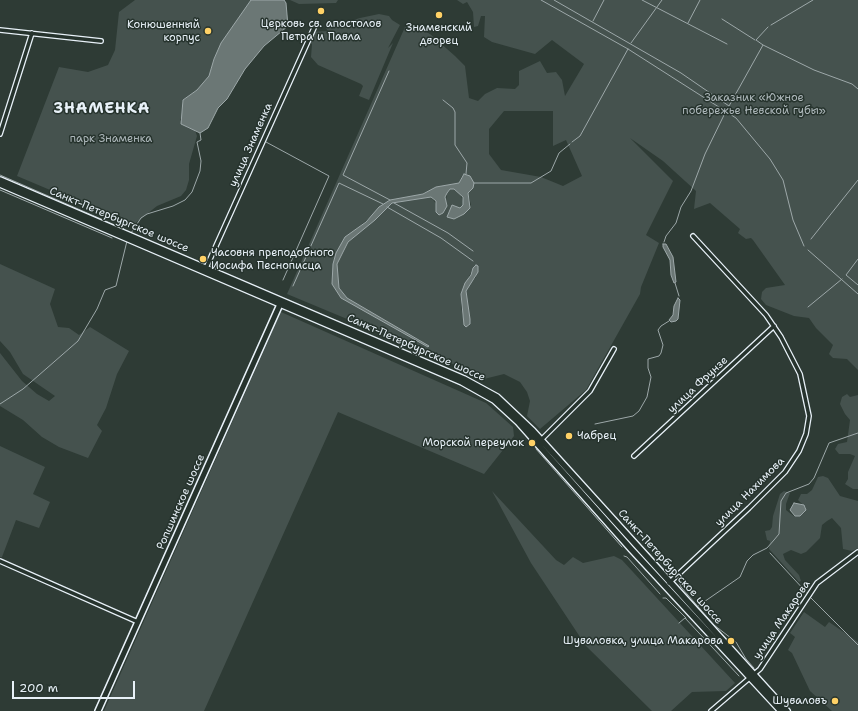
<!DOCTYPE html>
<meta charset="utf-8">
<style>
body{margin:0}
#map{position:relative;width:858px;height:711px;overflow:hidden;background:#2e3b35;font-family:"Shantell Sans",sans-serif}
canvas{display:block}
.scale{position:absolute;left:12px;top:681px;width:123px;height:18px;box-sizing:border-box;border:2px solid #e8f1f8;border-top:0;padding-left:5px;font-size:12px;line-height:14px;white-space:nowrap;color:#e8f1f8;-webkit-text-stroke:3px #26332d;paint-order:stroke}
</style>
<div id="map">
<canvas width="858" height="711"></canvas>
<div class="scale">200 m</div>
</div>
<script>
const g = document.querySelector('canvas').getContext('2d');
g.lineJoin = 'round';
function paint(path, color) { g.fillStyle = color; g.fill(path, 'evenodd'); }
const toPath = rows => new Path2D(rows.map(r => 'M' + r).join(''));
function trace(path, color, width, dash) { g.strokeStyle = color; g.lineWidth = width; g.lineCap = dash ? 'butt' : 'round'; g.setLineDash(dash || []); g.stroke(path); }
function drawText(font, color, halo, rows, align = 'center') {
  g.font = font + ' "Shantell Sans",sans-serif'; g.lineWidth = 3; g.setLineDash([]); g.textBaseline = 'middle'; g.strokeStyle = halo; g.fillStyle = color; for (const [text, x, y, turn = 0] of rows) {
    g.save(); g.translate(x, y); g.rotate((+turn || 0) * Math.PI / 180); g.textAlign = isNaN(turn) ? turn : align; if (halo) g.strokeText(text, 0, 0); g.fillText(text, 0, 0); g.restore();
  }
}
paint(toPath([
 [135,0,251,0,214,59,209,76,197,90,183,100,182,103,183,114,180,120,188,128,195,130,197,136,189,164,189,180,186,190,181,196,157,206,133,225,17,176,59,67,88,72,108,65,115,50,119,12],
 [290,0,338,0,336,3,299,4],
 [457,0,858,0,858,370,847,359,833,358,829,354,833,345,816,328,809,318,794,316,766,305,761,299,762,292,766,288,785,285,753,240,751,238,746,239,738,233,740,229,710,203,694,209,696,191,663,161,630,138,673,181,646,235,659,243,641,287,640,294,586,390,540,429,527,416,530,401,527,392,520,382,504,374,484,379,436,356,287,294,405,27,410,28,417,27,430,34,455,56,465,66,469,98,478,101,485,94,497,88,515,89,519,85,519,71,540,61,547,73,556,72,562,80,565,96,584,64,552,40,535,54,492,42,484,37,485,16,481,16,478,26,474,27,473,12,467,2,463,4],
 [504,111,553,111,553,146,566,140,582,176,563,186,541,177,501,170,489,154,489,129],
 [462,176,470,190,468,193,471,205,464,214,454,219,460,208,463,205,463,201,460,193,454,189,450,189,447,193,446,200,437,205,431,197,392,203,348,242,337,264,339,288,347,298,429,346,341,298,332,279,333,264,336,253,354,231,390,200,423,194,436,187,459,183],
 [473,268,476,277,467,287,465,296,470,324,469,326,465,326,461,307,461,294],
 [379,14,389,16,392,20,400,25,388,48,393,43,369,100,359,96,363,86,361,84,318,65,311,57,312,44,307,40,307,36,310,32,328,31,326,28,360,18],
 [0,264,55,289,50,304,58,327,69,328,79,335,90,327,129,351,117,374,106,408,97,425,102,431,88,458,59,447,42,437,23,420,0,406,0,353,22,381,37,394,49,401,55,396,23,374,10,352,0,341],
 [281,312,486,403,513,427,514,436,484,474,338,412,204,711,104,711],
 [847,394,850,397,858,395,858,489,853,489,845,484,848,479,848,472,855,456,850,454,839,454,835,449,838,444,847,442,850,420,845,414,840,404,842,397],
 [0,446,45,467,33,494,50,502,39,528,16,520,2,557,0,557],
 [823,476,828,478,840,496,858,501,858,548,852,551,843,549,841,528,832,518,827,521,822,525,820,538,806,552,801,554,791,550,783,554,785,560,799,575,801,581,799,582,769,549,770,541,767,540,765,531,770,530,772,527,773,516,780,494,784,491,790,493,786,504,786,510,791,514,794,516,804,513,806,508,798,500,801,494,807,494,812,490,818,477],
 [492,491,556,560,564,565,573,557,583,563,614,556,622,560,735,683,726,691,692,692,671,711,652,711,586,646,531,563],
 [804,612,825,627,829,622,858,642,858,711,832,711,810,691,792,653,788,650,795,637,790,633]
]), '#45524e');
const water = toPath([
 [251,0,284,0,286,3,288,26,264,46,245,69,227,99,218,108,208,128,200,133,181,124,183,100,197,90,209,76,214,59,221,43,251,0],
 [464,174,470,176,474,183,473,188,468,193,470,208,464,214,454,219,447,217,452,205,460,208,463,205,463,197,454,189,450,189,447,193,445,197,447,206,443,213,439,215,436,212,436,201,431,197,392,203,375,220,348,242,337,264,339,288,347,298,429,346,428,347,341,298,332,284,333,264,336,253,345,237,366,222,379,207,390,200,423,194,436,187,459,183,464,174],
 [663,244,666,244,673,257,676,282,674,283,671,275,670,260,663,247,663,244],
 [476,265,478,266,478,272,466,291,470,319,470,324,466,327,464,325,461,294,465,283,471,275,473,268,476,265],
 [678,298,680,300,678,319,676,321,671,322,669,320,673,315,674,306,678,298],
 [794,503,804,505,806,510,800,516,795,516,790,510,794,503]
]);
paint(water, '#6b7775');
trace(water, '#9da8a9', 1);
trace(toPath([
 [541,0,628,49,736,118,770,159,783,180,793,220,804,246],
 [554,0,681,73,729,106,763,45,756,40,768,27],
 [642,0,727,44],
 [722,19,755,40],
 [593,21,604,0],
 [688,23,700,0],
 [771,25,813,0],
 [631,43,662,0],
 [763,45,814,70,852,84,858,89],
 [389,71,343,175,390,200],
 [443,100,453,108,455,112,455,145,467,163,466,174],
 [266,142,329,176,283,280],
 [572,142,580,136,628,49],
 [0,175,124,229],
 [474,183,531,183,551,171,559,153,570,144],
 [0,190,112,238],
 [394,203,448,233,473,251],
 [387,207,441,238,473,261],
 [131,233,141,218,147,214,173,206,185,200,192,192,200,171,201,161,197,142,201,140,200,133],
 [811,239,858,180],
 [664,242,666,236,676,223,681,207,691,191,705,154,726,111],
 [808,250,858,294],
 [858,259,846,275,858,285],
 [675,283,679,296],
 [293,286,339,183,383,204],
 [808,307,842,279],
 [0,404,23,389,78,341,97,309,105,290,116,286,127,241],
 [595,424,633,416,639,411,647,397,651,377,648,368,648,359,659,356,661,353,663,345,658,330,661,326,669,321],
 [536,449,622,547],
 [566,463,575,473],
 [580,479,667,573,671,573],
 [770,553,806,592],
 [624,556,627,557,660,594],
 [679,581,681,587,714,625,736,642,746,659,754,668],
 [663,598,666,598,686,618],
 [811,598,858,645],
 [698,606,740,577,747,561,753,555,767,548,774,540,779,534,781,501,786,493,809,484,814,478,829,443,858,433],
 [679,623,685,618,739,676]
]), '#9da8a9', 1);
const street = toPath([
 [0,30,101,41],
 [0,134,32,33],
 [206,268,314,28],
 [541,440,590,391,614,349],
 [634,456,774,326],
 [0,561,138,622],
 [669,583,749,508,785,472,799,451,806,434,809,416,800,374,781,337,766,315,693,236],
 [711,711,760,669,817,583,858,552]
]);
const secondary = toPath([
 [98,711,281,302]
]);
const primary = toPath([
 [0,180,464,379,497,397,533,431,787,711],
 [0,184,462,382,494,400,518,422,631,549,781,711]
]);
trace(street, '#e8f1f8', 6);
trace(secondary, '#e8f1f8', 8);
trace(primary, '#e8f1f8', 8);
trace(street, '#26332d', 3.5);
trace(secondary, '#26332d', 5);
trace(primary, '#26332d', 5.5);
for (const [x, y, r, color] of [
 [321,11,4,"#ffd166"],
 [439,15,4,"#ffd166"],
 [208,31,4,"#ffd166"],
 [203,259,4,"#ffd166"],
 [569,436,4,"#ffd166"],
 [532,443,4,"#ffd166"],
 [731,641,4,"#ffd166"],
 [835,701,4,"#ffd166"]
]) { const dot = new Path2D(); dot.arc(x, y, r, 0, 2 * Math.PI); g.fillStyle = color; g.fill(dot); trace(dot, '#26332d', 1.5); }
drawText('11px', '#e8f1f8', '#26332d', [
 ["Церковь св. апостолов",321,24,"center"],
 ["Петра и Павла",321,37,"center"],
 ["Конюшенный",200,25],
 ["корпус",200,38],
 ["Знаменский",439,28,"center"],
 ["дворец",439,41,"center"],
 ["Часовня преподобного",211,253,"left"],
 ["Иосифа Песнописца",211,266,"left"],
 ["Чабрец",577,436,"left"],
 ["Морской переулок",524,443],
 ["Шуваловка, улица Макарова",723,641],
 ["Шуваловъ",827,701]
], 'right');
drawText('11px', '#afb9bc', '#26332d', [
 ["Заказник «Южное",754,98],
 ["побережье Невской губы»",754,111],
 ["парк Знаменка",111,139]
]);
drawText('11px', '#e8f1f8', '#26332d', [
 ["улица Знаменка",251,145,-66],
 ["Санкт-Петербургское шоссе",119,220,23],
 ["Санкт-Петербургское шоссе",416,348,24],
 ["улица Фрунзе",698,385,-43],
 ["улица Нахимова",750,492,-45],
 ["Ропшинское шоссе",181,502,-66],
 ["Санкт-Петербургское шоссе",670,567,48],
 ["улица Макарова",782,620,-56]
]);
g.letterSpacing = '1px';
drawText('bold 15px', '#e8f1f8', '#26332d', [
 ["ЗНАМЕНКА",102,109]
]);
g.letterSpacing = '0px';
</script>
